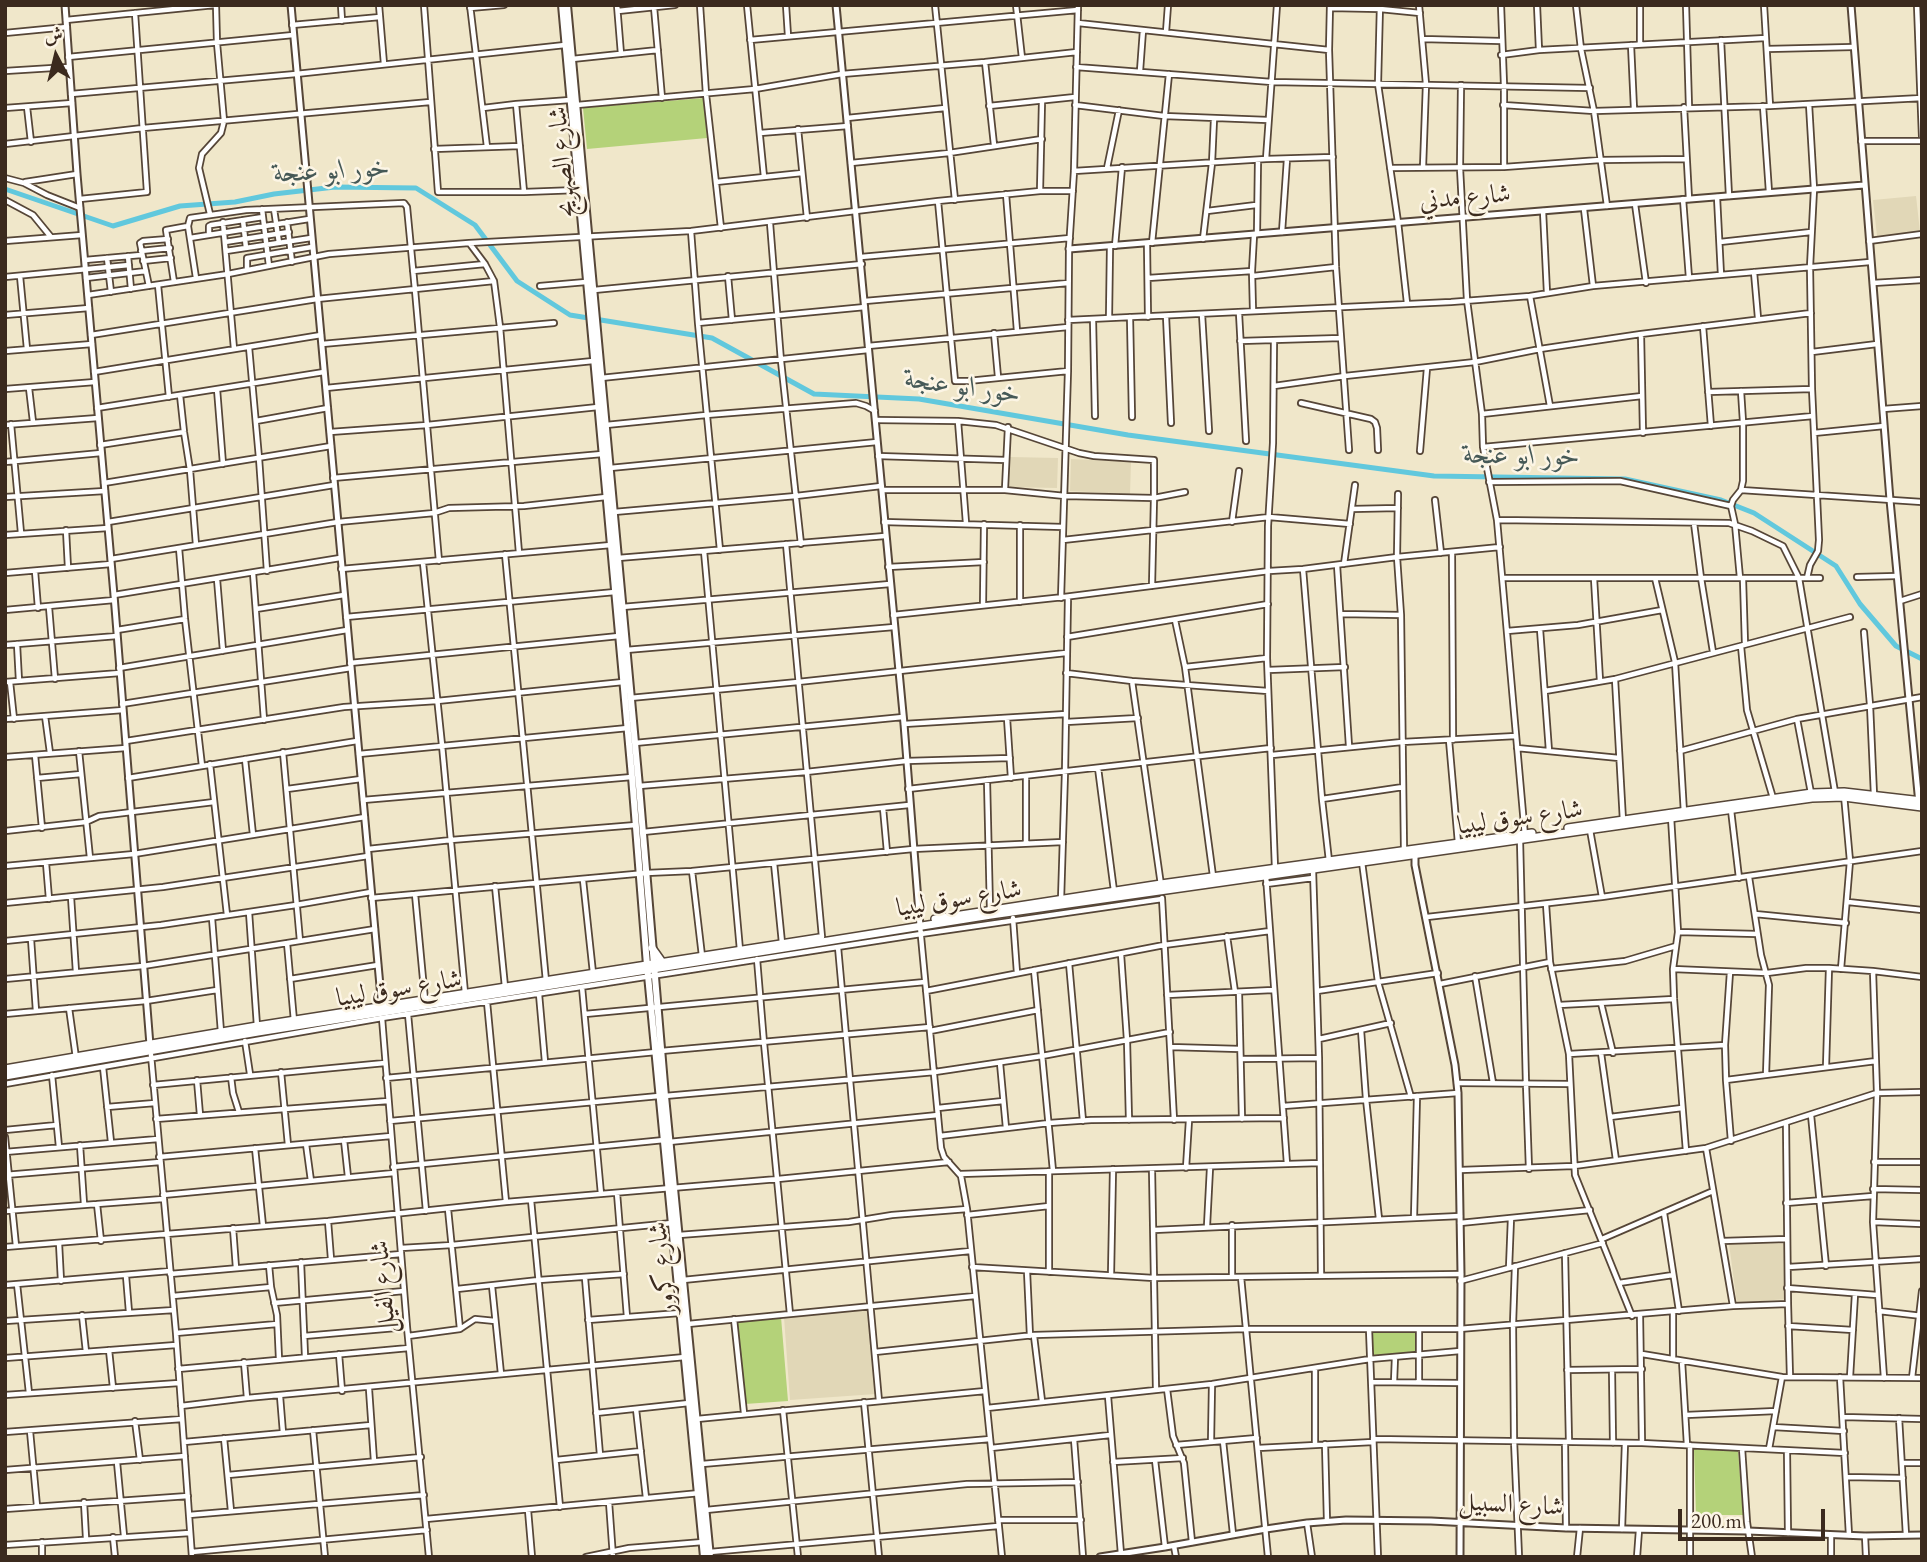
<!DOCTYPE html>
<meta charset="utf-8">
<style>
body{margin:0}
#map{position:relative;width:1927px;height:1562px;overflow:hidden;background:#f0e7ca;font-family:"EB Garamond",Amiri,serif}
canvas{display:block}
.frame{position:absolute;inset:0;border:7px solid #3b2a1e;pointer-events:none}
.north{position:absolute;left:21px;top:21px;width:70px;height:70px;-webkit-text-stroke:5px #fcf5e5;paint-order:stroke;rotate:353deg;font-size:19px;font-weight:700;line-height:28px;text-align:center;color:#3b2a1e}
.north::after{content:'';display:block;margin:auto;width:24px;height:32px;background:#3b2a1e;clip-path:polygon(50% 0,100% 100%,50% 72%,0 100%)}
.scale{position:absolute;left:1678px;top:1509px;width:147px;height:32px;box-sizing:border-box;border:4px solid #3b2a1e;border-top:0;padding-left:9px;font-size:21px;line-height:24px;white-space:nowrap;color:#3b2a1e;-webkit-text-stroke:5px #fcf5e5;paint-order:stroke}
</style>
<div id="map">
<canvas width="1927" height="1562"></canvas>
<div class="frame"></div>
<div class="north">ش</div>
<div class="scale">200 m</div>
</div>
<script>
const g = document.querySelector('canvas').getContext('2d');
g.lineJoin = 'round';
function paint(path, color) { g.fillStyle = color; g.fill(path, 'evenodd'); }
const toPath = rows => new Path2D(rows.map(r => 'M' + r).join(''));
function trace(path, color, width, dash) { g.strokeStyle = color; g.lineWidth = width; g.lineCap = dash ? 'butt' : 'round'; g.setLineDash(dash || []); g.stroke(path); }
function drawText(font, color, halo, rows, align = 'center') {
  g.font = font + ' "EB Garamond",Amiri,serif'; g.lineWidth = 5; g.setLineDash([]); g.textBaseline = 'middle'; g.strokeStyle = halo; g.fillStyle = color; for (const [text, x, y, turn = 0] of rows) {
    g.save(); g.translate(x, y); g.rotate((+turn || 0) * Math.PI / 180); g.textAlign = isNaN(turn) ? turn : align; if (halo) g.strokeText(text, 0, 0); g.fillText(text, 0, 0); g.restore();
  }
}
paint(toPath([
 [1916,196,1920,232,1877,236,1873,200],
 [1010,457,1058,458,1057,488,1009,487],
 [1071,459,1131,462,1130,494,1070,491],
 [1729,1244,1785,1244,1786,1299,1737,1303],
 [869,1308,876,1394,790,1400,784,1317]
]), '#e1d7b7');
paint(toPath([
 [704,98,707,138,587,149,583,108],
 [781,1317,788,1401,745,1404,737,1322],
 [1372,1333,1415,1333,1415,1352,1372,1356],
 [1694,1449,1738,1450,1743,1515,1696,1515]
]), '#b4d279');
trace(toPath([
 [5,189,113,226,180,206,235,202,274,194,335,187,416,188,475,225,517,281,570,315,712,338,814,394,919,399,1128,435,1434,476,1625,479,1721,500,1754,513,1836,566,1860,604,1896,646,1922,659]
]), '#61c8dd', 5);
const minor = toPath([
 [341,5,342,21],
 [379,5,384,64],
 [424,5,438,192,524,192,578,190],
 [470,5,487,147],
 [617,5,621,54],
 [700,5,706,94,721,228],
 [747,5,764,177],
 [786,5,788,36],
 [935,5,955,200],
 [1016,5,1022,58],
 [1330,5,1329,50,1336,267,1349,450],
 [1380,5,1378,84,1398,222,1407,303],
 [1419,5,1426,84,1423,167],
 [1501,5,1504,85,1504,167],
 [1537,5,1539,50],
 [1576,5,1581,49,1594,111,1607,206],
 [1686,5,1689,107],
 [1764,5,1770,106],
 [1917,5,1922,137],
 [654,7,662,98],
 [470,8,504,5],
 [1330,8,1380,9,1420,13],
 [618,11,675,5],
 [66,20,215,5],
 [1078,23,1329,50],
 [292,25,380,17],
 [1166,32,1168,5],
 [5,33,67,27],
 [1422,39,1501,41],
 [750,40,1078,10],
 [1721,40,1729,196],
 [1640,44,1640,5],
 [1631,45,1634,109],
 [1767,49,1853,47],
 [1501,55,1539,50,1766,38],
 [68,57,293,35],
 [572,59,658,50],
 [985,62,994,145],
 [1076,67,1272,82,1590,88],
 [5,71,69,67],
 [1140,71,1143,30],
 [1461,85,1460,168,1467,300,1482,414,1483,447,1813,416],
 [71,94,296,74,565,45],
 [516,104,570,100],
 [577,105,755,89,842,74,985,62,1077,52],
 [1075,105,1164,116,1268,120],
 [1503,105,1594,111,1770,106,1922,98],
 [989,106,1075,97],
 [1763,106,1769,192],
 [27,107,31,142],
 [1684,107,1689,199],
 [5,108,72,103],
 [483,108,516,104,524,192],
 [847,118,945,108],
 [798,129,807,218],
 [760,133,848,126],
 [1861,141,1922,141],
 [5,144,143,128,430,102],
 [434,149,520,146],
 [1266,159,1277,5],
 [851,163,949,153,1042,139],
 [1107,168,1119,110],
 [1390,168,1504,167,1600,160,1686,159],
 [1074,171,1266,159,1333,157],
 [5,178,24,183,47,195,80,208],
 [25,182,77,174],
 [716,182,802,173],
 [1040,191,1042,101],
 [1006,194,1017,331],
 [1717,197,1721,275],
 [80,199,147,192,135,13],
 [1683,199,1689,278],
 [5,200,33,215,51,237],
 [938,201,955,381,968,381,1068,371],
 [1635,204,1646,283],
 [262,209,269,266],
 [274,209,279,243],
 [1584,209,1593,286],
 [1207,211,1256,205],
 [1543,211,1547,293],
 [210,214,199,168,202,154,221,133,224,121,217,43,216,5],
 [243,220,246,248],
 [223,222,234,349],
 [287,222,292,262],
 [770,223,781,361,801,544],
 [691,231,698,323,720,550],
 [1282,232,1287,159],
 [1257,234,1258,160],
 [209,235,209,226,211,225,263,217],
 [190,238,309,219],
 [1203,239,1212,163,1214,119],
 [5,241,82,235],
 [1869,241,1922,234],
 [225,242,289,232],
 [1720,242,1811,232],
 [1152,243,1169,74],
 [470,244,485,264,494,281,500,327,519,553],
 [1147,244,1148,317],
 [1115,246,1122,167],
 [141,251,170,248],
 [226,251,311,238],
 [128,256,131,289],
 [861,257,1070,238],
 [107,258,111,292],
 [85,260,141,255],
 [143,261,171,258],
 [247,270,247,258,312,247],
 [413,271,485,264],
 [1754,272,1758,318],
 [20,276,27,349],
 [728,276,732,320],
 [1253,276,1336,267],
 [5,277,129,265],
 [86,278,146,271],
 [196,278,188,226,190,218,246,210,404,203,407,207,415,290,439,561],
 [1148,278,1252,271],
 [174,282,166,230,188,226],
 [1873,283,1922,280],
 [158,285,169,397],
 [149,286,140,243,143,241,168,239],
 [540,286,586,282],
 [594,290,862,264],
 [88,295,228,274,329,254,469,243,691,231,938,201,1040,191,1073,191],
 [1530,296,1550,406],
 [865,301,1068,283],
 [1253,311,1252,271,1254,235],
 [1239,313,1246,441],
 [1202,314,1209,431],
 [5,315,89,308],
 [1166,316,1171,423],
 [1130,317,1132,417],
 [1109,318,1110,247],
 [1093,319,1095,416],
 [1068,320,1451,302,1530,296,1593,286,1870,262],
 [698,323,865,307],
 [1703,326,1711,426],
 [994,333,998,377],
 [1641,334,1643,433],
 [91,335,317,299,494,281],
 [1240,341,1341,338],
 [1274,341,1273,443,1268,526,1267,658,1275,868],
 [322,344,554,323],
 [868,346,1068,327],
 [249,347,259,458,267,571],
 [5,351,92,344],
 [1812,352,1877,344],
 [94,372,321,335],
 [601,378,868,350],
 [1274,386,1345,376,1475,362,1540,349,1641,334,1811,313],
 [29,388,33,422],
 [326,388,593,361],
 [5,389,95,382],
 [217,389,223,464],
 [1708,392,1812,389],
 [180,395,184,432,190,470,196,545],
 [1301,403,1371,419,1375,422,1377,428,1378,450],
 [97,408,324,372],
 [1883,409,1922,406],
 [1482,414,1642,396],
 [876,420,958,421,996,425,1079,453,1094,456,1154,460,1154,498,1185,492],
 [256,421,328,408],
 [958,421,966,523],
 [11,424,21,533],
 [5,425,98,418],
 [606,425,706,415,856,403,866,406,875,411],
 [330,432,427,425,598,407],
 [1814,433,1884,426],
 [100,445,184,432],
 [1483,447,1497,520,1525,836],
 [1420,451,1427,368],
 [878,456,1006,460],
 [5,462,101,453],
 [610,468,877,442],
 [333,478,602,454],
 [1489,482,1620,481,1731,506],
 [104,483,331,446],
 [1005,489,1008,427],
 [882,490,1005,490,1065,496,1154,498,1152,586],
 [1741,490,1743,481,1743,422,1741,391],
 [1398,494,1397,557,1401,615,1404,850],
 [5,497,105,491],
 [1435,500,1441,553],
 [1352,509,1398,508],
 [614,512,796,496,881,486],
 [1497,520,1729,523,1752,531,1783,546,1799,578,1835,792],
 [108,522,334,485],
 [884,522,1063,527],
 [1232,522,1239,471],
 [1694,523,1701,578,1713,652],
 [66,530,68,568],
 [5,535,108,528],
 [1063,540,1269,517,1350,524],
 [786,544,822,937],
 [179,548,185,619,202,766],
 [704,551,740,950],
 [1452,552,1453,740],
 [505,554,546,981],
 [618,558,885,536],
 [111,559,338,522,434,513,449,508,524,506,606,497],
 [423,563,442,745,465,993],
 [1344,564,1355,485],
 [1337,565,1349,746],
 [888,567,984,562],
 [341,569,611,545],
 [1303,569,1322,799,1329,861],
 [35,571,38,608],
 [5,573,111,564],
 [253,573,264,720],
 [1857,577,1897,576],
 [1503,578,1820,578],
 [1594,578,1600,681],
 [1655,578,1675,662,1684,813],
 [1740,578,1735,524,1731,506,1733,500,1741,490,1922,502],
 [1807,578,1810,565,1818,551,1819,540,1812,389,1810,267,1814,189,1809,104],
 [217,579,223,651],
 [1743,579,1745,644],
 [114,595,340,558],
 [1061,598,1068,371,1069,249,1074,171,1078,5],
 [1900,601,1922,594],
 [1020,602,1020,525],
 [983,605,984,524],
 [49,607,55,679],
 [622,607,890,584],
 [256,609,344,595],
 [5,610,114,600],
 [1341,614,1401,615],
 [893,615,1064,597,1269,571,1303,569,1397,557,1500,547],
 [346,617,615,592],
 [1175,620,1185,667,1213,876],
 [1540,629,1549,751],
 [117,630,185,619],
 [1507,631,1578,625,1662,610],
 [1864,632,1870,705,1874,795],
 [1067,637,1268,604],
 [17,644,19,681],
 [5,645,117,636],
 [1741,646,1747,710,1773,798],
 [626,650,894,627],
 [350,663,619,636],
 [1185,667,1267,658],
 [119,668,347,630],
 [1268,670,1345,667],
 [1066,673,1132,681,1268,691],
 [1615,679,1623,821],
 [1132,681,1161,885],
 [5,682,120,673],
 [10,682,14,719],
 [1545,691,1615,679,1850,617],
 [630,698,798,682,1066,653],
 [122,704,351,668],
 [45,716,50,753],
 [1007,718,1011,778],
 [5,719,123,710],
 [1797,719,1811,793],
 [1066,722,1138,718],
 [904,724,1066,714],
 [1449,740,1458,843],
 [126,741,344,707,437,701,623,682],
 [635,743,903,717],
 [1517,748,1619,758],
 [79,751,90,858],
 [1680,751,1797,719,1922,697],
 [283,752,300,941],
 [359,754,628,728],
 [35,755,42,828],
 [1272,755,1402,742,1516,736],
 [5,757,126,748],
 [245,759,253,835],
 [210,764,227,915],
 [1098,768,1114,891],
 [1026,776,1026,843],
 [37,778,81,774],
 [128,778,357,741],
 [987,780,990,910],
 [639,786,806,772,906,761,1010,758],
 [287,789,361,779],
 [908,789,1271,748],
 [1322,799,1403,787],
 [363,800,632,777],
 [883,808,887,852],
 [1731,810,1739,878],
 [1671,817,1678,932,1673,969,1674,999,1686,1151],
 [1590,830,1602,897],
 [5,831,86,822,99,816,214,802],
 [643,832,909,805],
 [1520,840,1526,1084,1529,1169],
 [368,849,451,840,636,825],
 [1362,862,1378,982,1411,1097],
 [46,863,49,899],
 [774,863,782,943],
 [5,866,134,854,365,817],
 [1313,870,1319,1058,1321,1275],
 [692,871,702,956],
 [1266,876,1287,1164],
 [1749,877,1761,955,1769,985,1766,1075],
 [583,880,593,973],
 [1266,884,1313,878],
 [495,886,505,987],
 [415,894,425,1000],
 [71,897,76,972],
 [371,898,646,873,692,871,913,849,1063,842],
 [1162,898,1174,1120],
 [1061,900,1065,772,1068,597],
 [1848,902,1922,910],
 [5,903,163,887,368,856],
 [1546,904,1550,962,1569,1054,1575,1175,1632,1316],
 [249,912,257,1026],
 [1755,914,1846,923],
 [1427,917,1602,897,1922,851],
 [212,918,221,1032],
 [1013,918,1017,973],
 [920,926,941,1148,944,1157,961,1176,967,1209,1002,1557],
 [1678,932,1757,934],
 [1227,936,1235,992],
 [31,939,36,1011],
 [5,941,161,925,296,905,371,892],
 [287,943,294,1021],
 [838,947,879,1401],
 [1121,954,1127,1040,1129,1120],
 [757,959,764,1043,790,1314],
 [1069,963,1083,1121],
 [1551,969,1625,961,1676,946],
 [1673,969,1767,973,1806,968,1829,968,1873,971,1922,977],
 [1841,969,1850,861,1844,795],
 [1034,970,1053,1171],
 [1873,971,1877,1093,1873,1222,1884,1378],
 [1730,972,1725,1045,1726,1080,1731,1141],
 [1475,976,1493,1083],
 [5,979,143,966,375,929],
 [290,979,378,965],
 [1440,984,1550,962],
 [582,987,601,1194],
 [926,991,1164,945,1270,931],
 [1317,991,1438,973],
 [1239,992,1242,1119],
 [539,994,545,1062],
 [1167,995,1273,990],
 [487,1002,506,1202],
 [1601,1003,1613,1053],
 [1559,1005,1674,999],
 [69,1008,76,1058],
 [5,1014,146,1001,217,990],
 [408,1014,426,1211],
 [585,1014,925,982],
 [382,1018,407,1327,429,1557],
 [1361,1030,1366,1099,1379,1219],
 [930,1031,1038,1010],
 [1319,1039,1391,1023],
 [245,1041,250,1074],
 [1170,1047,1240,1049],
 [661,1051,930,1027],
 [1601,1053,1616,1160],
 [1569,1054,1725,1045],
 [151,1055,176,1333,192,1557],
 [1241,1059,1319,1058],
 [1000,1063,1006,1128],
 [103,1067,111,1142],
 [1826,1067,1829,968],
 [281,1072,288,1145],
 [52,1075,59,1147],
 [231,1077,233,1093,239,1112],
 [386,1078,656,1052],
 [197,1080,200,1115],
 [1726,1080,1876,1061],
 [1457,1083,1570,1084],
 [5,1084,382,1018,921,934,1162,899],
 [153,1085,385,1063],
 [665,1096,935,1072,1042,1056,1170,1032],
 [1283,1106,1458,1093],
 [107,1107,155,1103],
 [938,1108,1003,1101],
 [1811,1115,1826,1266],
 [1610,1117,1682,1108],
 [156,1119,388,1101],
 [390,1121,659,1096],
 [5,1130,57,1125],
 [940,1136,1049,1123,1091,1120,1284,1118],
 [5,1137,16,1246],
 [344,1140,348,1177],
 [669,1142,938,1115],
 [306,1144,311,1181],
 [80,1145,84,1204],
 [255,1148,263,1226],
 [1706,1148,1733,1306],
 [5,1152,158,1139],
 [159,1157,391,1136],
 [1874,1162,1922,1162],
 [393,1167,664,1140],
 [1186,1168,1189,1120],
 [1152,1169,1156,1390],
 [1460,1170,1574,1166,1706,1148,1877,1093,1922,1092],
 [1049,1171,1049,1272],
 [960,1174,1320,1163],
 [5,1175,160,1162],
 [1873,1189,1922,1190],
 [617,1193,627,1317],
 [163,1195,394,1173],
 [531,1200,560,1507],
 [1786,1203,1873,1196],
 [97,1204,101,1241],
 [448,1209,460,1329],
 [5,1211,163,1199],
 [1664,1213,1679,1311],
 [967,1215,1049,1206],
 [1414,1218,1417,1096],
 [328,1221,331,1259],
 [1873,1222,1922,1224],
 [1460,1223,1590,1210],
 [1207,1226,1210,1168],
 [233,1228,236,1268],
 [1154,1230,1460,1216],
 [679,1235,849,1222,892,1215,967,1209],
 [1602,1239,1713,1191],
 [1722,1241,1787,1239],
 [59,1243,61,1281],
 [5,1247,328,1221,506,1202,778,1179,949,1162],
 [401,1248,452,1245,672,1223],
 [1565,1253,1569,1442],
 [301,1262,305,1356],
 [269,1265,271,1287,277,1315,279,1359],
 [1515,1266,1513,1324,1514,1440,1519,1557],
 [972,1267,1154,1278,1461,1274],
 [1788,1267,1922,1259],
 [1509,1268,1511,1218],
 [1027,1271,1030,1336],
 [170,1274,401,1254],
 [1111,1275,1113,1169],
 [126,1276,129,1312],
 [1232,1277,1232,1225],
 [1241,1277,1268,1557],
 [585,1278,600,1455],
 [683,1280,970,1251],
 [1460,1281,1603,1243],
 [1619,1283,1673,1275],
 [17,1284,29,1393],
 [5,1285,170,1271],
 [492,1286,501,1374],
 [1787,1288,1877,1295],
 [457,1289,539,1280,624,1274],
 [173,1296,271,1287],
 [274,1303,404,1291],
 [1788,1304,1790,1377],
 [1879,1311,1922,1316],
 [1673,1312,1673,1359],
 [82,1315,86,1352],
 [1640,1315,1642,1443],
 [734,1319,744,1413],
 [588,1320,680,1313],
 [5,1321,174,1310],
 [688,1324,975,1296],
 [1788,1326,1853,1330],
 [1369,1329,1378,1557],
 [176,1333,277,1324],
 [304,1336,407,1327],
 [408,1336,460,1329,475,1319,495,1321],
 [1034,1336,1042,1401],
 [109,1350,113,1388],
 [875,1352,1034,1335,1246,1329,1459,1329,1733,1306,1788,1304,1786,1123],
 [339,1354,342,1391],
 [1642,1354,1782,1377,1922,1378],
 [5,1358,176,1345],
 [1682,1361,1687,1445],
 [244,1362,247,1398],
 [178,1369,409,1348],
 [1567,1370,1642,1369],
 [1612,1370,1613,1443],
 [1840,1377,1849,1535],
 [1850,1377,1855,1294],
 [1912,1378,1922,1291],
 [1372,1382,1460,1383],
 [1394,1382,1395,1357],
 [1419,1382,1419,1329],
 [369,1389,374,1461],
 [1167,1389,1173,1436,1184,1463,1192,1542],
 [5,1395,179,1383],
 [280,1396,283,1433],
 [1108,1396,1121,1554],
 [864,1402,879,1557],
 [181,1406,247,1398,685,1357],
 [987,1408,1212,1384,1370,1359,1460,1351],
 [636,1409,646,1498],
 [783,1410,798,1557],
 [596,1413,689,1403],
 [1686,1415,1776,1411],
 [1843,1417,1922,1419],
 [1899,1418,1906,1535],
 [697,1419,985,1391],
 [135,1421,140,1460],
 [1773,1427,1844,1431],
 [313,1430,325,1557],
 [30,1431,37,1506],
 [5,1432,182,1419],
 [224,1438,231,1511],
 [1074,1439,1083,1557],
 [1373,1439,1642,1443,1845,1453],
 [1223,1441,1233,1534],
 [184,1442,371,1425],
 [1211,1442,1212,1384],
 [1565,1442,1566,1528],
 [1325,1444,1327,1521],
 [1176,1445,1257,1438],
 [1315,1445,1315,1368],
 [991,1448,1110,1435],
 [1258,1448,1373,1442],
 [1742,1448,1747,1522,1752,1557],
 [1769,1449,1782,1377],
 [1787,1451,1788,1533],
 [556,1460,641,1451],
 [1155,1460,1165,1547],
 [117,1462,124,1536],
 [1113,1462,1183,1458],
 [1903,1463,1922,1463],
 [702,1464,990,1439],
 [5,1470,185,1456],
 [228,1475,421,1457],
 [1846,1477,1903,1478],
 [84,1502,86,1538],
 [609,1502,613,1557],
 [5,1509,188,1496],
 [528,1510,532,1557],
 [706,1510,967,1484,1078,1482],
 [189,1515,424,1495],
 [426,1519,700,1493],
 [998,1520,1081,1520],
 [1307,1523,1312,1557],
 [1622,1529,1625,1443],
 [1831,1535,1831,1557],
 [1865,1536,1866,1557],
 [113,1537,115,1557],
 [42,1542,42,1557],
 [5,1545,190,1533],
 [1174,1546,1176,1557],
 [192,1552,427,1530],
 [710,1552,998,1526],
 [586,1557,629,1548,703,1542],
 [1577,1557,1580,1528],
 [1637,1557,1639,1530],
 [1690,1557,1690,1445]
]);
const tertiary = toPath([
 [65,5,77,174,114,595,150,1045],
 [291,5,382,1008],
 [836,5,904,724,920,926],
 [1851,5,1890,500,1919,804],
 [1069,249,1864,185],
 [1415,854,1415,865,1455,1065,1458,1093,1461,1274,1460,1557],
 [1100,1557,1165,1547,1266,1529,1307,1523,1346,1520,1431,1521,1566,1528,1748,1531,1865,1536,1922,1535]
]);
const secondary = toPath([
 [562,5,632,777,647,965,704,1557],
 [567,5,639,786,665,1096,710,1557]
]);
const primary = toPath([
 [1568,828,1812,793,1844,792,1922,801],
 [935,919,1161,884,1532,833],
 [652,948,662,962],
 [5,1069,257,1026,819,938],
 [5,1076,258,1032,991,915,1776,803,1812,798,1844,797,1922,807]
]);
trace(minor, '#564638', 8);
trace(tertiary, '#564638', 9);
trace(secondary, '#564638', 10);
trace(primary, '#564638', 10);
trace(minor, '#fff', 4.5);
trace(tertiary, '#fff', 5);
trace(secondary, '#fff', 6);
trace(primary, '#fff', 7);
drawText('26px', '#3b2a1e', '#fcf5e5', [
 ["شارع الصهريج",563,162,-95],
 ["شارع مدني",1465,198,-5],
 ["شارع سوق ليبيا",1520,818,-8],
 ["شارع سوق ليبيا",959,899,-9],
 ["شارع سوق ليبيا",399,989,-9],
 ["شارع كرور",663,1268,-96],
 ["شارع الفيل",384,1287,-95],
 ["شارع السبيل",1511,1505,3]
]);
drawText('italic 28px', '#465957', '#fcf5e5', [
 ["خور ابو عنجة",332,171,-3],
 ["خور ابو عنجة",963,387,8],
 ["خور ابو عنجة",1522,456,1]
]);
</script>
